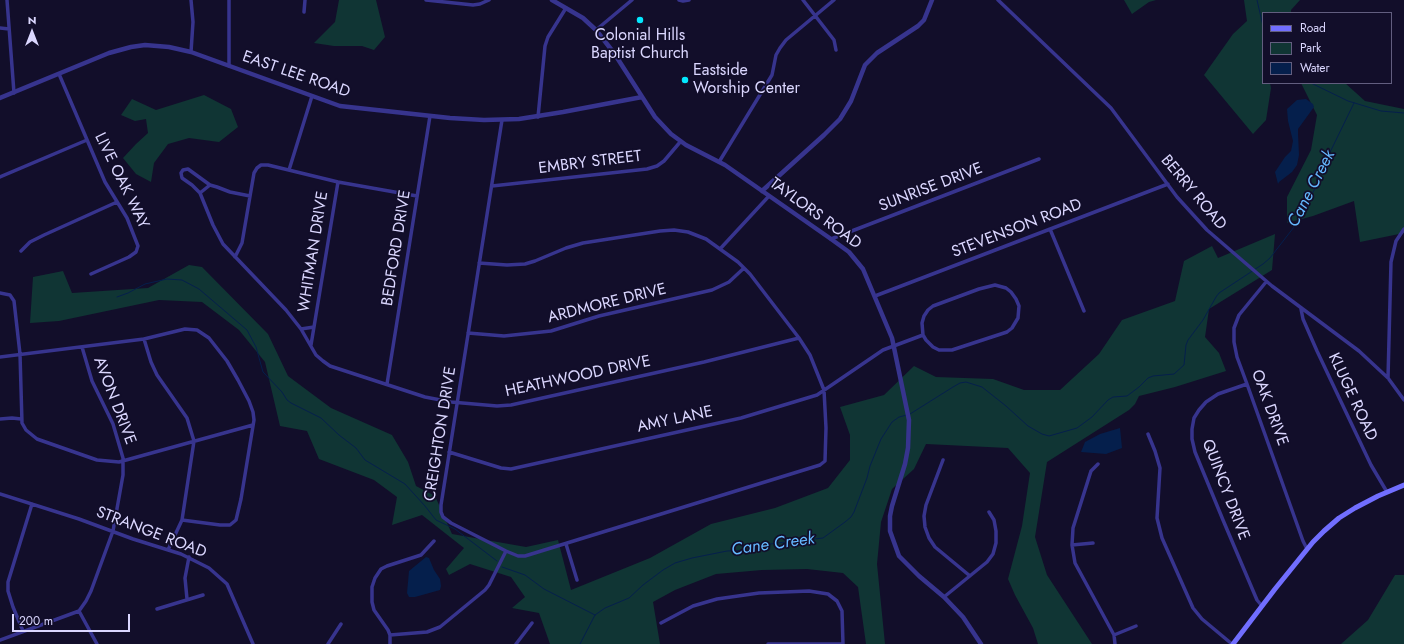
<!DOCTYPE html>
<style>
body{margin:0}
#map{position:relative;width:1404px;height:644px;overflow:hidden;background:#120e2a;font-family:Jost,sans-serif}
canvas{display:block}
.legend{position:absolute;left:1262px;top:12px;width:130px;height:72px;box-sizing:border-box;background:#120e2a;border:1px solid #625e7f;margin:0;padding:5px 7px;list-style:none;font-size:12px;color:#dbd7ff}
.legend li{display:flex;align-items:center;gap:8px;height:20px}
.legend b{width:20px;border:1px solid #625e7f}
.north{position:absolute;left:12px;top:12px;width:40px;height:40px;-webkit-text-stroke:3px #120e2a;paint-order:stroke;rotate:0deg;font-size:11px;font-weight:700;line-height:16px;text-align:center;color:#dbd7ff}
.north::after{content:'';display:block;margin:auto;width:14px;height:18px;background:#dbd7ff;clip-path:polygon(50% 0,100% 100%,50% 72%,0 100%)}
.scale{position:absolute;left:12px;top:614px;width:118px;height:18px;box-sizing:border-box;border:2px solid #dbd7ff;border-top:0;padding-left:5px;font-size:12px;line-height:14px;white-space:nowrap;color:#dbd7ff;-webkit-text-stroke:3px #120e2a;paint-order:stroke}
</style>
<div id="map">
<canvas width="1404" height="644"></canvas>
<ul class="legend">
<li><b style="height:5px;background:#716eff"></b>Road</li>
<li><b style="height:11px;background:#103534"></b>Park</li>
<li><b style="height:11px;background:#051f4c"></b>Water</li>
</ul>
<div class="north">N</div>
<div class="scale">200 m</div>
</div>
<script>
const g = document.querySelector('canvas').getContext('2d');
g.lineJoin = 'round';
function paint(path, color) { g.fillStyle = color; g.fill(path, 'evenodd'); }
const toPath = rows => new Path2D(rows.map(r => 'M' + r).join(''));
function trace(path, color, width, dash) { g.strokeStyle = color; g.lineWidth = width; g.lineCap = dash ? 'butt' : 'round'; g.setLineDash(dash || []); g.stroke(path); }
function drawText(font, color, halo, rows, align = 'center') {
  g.font = font + ' Jost,sans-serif'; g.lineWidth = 3.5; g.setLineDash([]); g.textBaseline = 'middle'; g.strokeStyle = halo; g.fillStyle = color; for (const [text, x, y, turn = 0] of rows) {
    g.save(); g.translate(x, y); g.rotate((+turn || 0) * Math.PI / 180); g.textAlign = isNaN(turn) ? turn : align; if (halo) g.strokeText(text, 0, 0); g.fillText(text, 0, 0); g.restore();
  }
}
paint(toPath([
 [339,0,376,0,385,37,374,50,362,46,334,46,314,43,335,22],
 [1124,0,1156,0,1149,2,1132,14],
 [1244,0,1300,0,1291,10,1291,13,1263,13,1263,83,1270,83,1271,88,1266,120,1253,134,1204,75,1233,34,1247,21],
 [1301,83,1345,83,1365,101,1404,109,1404,233,1360,242,1354,201,1313,216,1287,223,1287,197,1311,150,1317,115],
 [204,95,231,109,238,127,219,142,189,138,168,144,154,163,151,182,136,174,123,158,136,144,148,133,146,119,135,121,121,115,132,99,156,110],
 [1275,234,1272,270,1209,309,1205,337,1219,353,1226,371,1175,387,1139,396,1135,404,1129,410,1047,462,1035,537,1047,575,1092,644,1038,644,1033,628,1015,595,1008,579,1022,526,1030,473,1008,448,926,444,914,469,892,489,881,522,877,564,885,644,866,644,858,587,843,573,807,569,762,570,716,574,675,590,653,602,660,644,550,644,539,613,512,608,525,597,511,577,470,564,449,575,446,569,464,548,422,515,392,525,397,497,374,480,319,459,307,431,280,426,265,362,239,330,202,302,159,300,59,321,30,323,33,277,63,271,72,293,148,288,189,265,202,267,268,334,288,376,331,408,392,435,408,462,416,486,435,496,452,534,526,547,558,540,571,590,650,558,711,524,775,508,828,488,850,460,850,435,840,407,884,395,914,366,936,377,993,379,1024,390,1060,390,1099,354,1122,320,1175,301,1184,261,1212,246,1218,258],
 [1395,575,1404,575,1404,644,1341,644,1368,620]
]), '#103534');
paint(toPath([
 [1306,99,1313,104,1314,107,1298,129,1298,134,1299,155,1297,165,1292,172,1279,182,1278,184,1275,172,1285,157,1291,151,1293,141,1288,121,1287,109,1297,100],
 [1120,428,1122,448,1106,454,1081,452,1085,442,1100,434],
 [426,557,429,558,434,570,440,579,441,586,440,590,415,597,409,597,407,593,409,571]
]), '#051f4c');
trace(toPath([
 [1257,0,1263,26],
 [1311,83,1348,101,1358,104,1381,111,1404,113],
 [117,297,128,293,145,284,167,279,182,280,199,289,247,330,256,347,263,372,282,392,287,400,291,403,321,418,339,435,356,448,365,460,405,484,425,506,436,520,455,529,497,561],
 [910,414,953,387,960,383,966,382,982,387,1006,406,1028,426,1042,434,1049,436,1077,428,1092,417,1108,400,1113,397,1127,396,1139,387,1148,378,1153,376,1174,374,1184,365,1186,345,1188,340,1203,320,1216,297,1219,293,1263,264,1270,258,1294,227,1300,215,1316,187,1317,179,1354,103],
 [502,567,525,575,544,589,595,615],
 [580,644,595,615,605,608,629,598,643,585,663,570,675,563,692,558,727,551,750,550,764,545,777,543,823,538,845,522,851,517,854,512,867,478,870,466,881,439,892,422,899,417,907,415]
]), '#051f4c', 1);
trace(toPath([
 [7,0,14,93],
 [191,0,193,22,191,52],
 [229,0,229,66],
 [426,0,473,5,480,4,489,0],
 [679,0,683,1,689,0],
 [803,0,834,40,836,50],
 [998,0,1111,108,1177,197,1207,230,1272,286,1359,351,1388,378,1404,400],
 [304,12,305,0],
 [0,28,9,29],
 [596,30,632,0],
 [59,74,105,182,127,218,138,246,136,252,129,257,91,274],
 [538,117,545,46,548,37,566,8],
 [719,162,772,75,776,55,780,48,786,40,834,0],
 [289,170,312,96],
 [0,177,87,140],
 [492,186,647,169,657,166,664,161,681,141],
 [200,193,210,185],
 [250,196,230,192,217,187,210,185,188,169,183,170,181,173,182,178,192,185,200,193,213,225,223,244,286,310,301,329,316,355,323,361,330,366,425,397,451,402,497,406,511,405,704,362,799,338],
 [1050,229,1084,311],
 [831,239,1039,159],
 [720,249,769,196],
 [21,251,30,242,44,235,117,202],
 [235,257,242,243,254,173,257,168,261,165,268,165,338,182,417,196],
 [479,263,507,265,525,264,535,261,566,248,583,243,660,231,674,230,688,232,706,239,738,262,750,274,799,338,810,355,824,390,826,428,825,461,820,465,525,556,518,556,506,551,451,523,443,517,441,512,441,505,502,120],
 [1266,282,1239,315,1234,328,1234,342,1237,357,1247,384,1303,541,1307,549],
 [0,293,10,295,14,301,20,354,22,423,26,430,37,439,97,460,119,462,253,425],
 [875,296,1168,184],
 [1301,309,1303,319,1317,351,1371,465,1387,492],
 [301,329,314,327],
 [468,333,504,336,551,331,599,316,712,290,729,282,744,268],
 [144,339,151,362,157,375,187,418,194,441,182,520,168,550],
 [311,345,338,182],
 [0,357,144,339,185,329,197,330,209,338,227,361,238,380,249,401,253,412,254,420,241,499,236,520,230,525,220,525,182,520],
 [1388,378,1391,262,1396,241,1404,229],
 [387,384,430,116],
 [1247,384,1218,394,1206,402,1199,410,1194,418,1192,429,1192,439,1195,452,1223,520,1257,600,1262,606],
 [0,419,12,418,21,419],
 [1148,434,1155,451,1160,468,1157,518,1162,538,1193,608,1202,619,1232,644],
 [449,452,501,468,511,469,741,418,817,395,883,350,923,335,922,323,924,316,928,310,933,306,979,289,995,285,1006,288,1011,292,1016,299,1019,306,1018,318,1012,328,1007,332,952,350,939,350,933,347,926,340,923,335],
 [943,460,926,505,924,516,925,527,929,538,935,547,970,576],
 [1098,464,1091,471,1073,528,1072,545,1075,563,1114,635,1115,644],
 [0,494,79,519,133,539,181,554,209,568,227,584,253,644],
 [566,544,577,580],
 [1072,545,1093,543],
 [944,597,987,562,993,554,996,543,996,531,994,520,989,512],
 [187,599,185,578,189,557],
 [157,609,203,595],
 [79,611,97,644],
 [661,623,693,606,717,599,759,593,809,591,828,594,837,601,842,611,843,644],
 [23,631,13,607,8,591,8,582,32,504],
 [390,635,427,632,440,627,485,590,489,585,506,551],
 [1114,635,1136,626],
 [0,640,79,611,86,601,91,591,113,531,123,475,123,458,113,424,92,381,82,347],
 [328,644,341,624],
 [390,644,390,635,388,630,374,610,372,602,372,587,375,578,381,569,387,566,421,555,434,541],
 [516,644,532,623],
 [768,644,841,644]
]), '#37348e', 3.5);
trace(toPath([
 [552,0,583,18,596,30,614,53,655,117,671,134,686,145,725,165,831,239,849,252,863,269,892,338,909,420,908,448,905,464,892,506,890,516,890,531,899,556,919,576,944,597,963,617,981,644],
 [0,98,109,53,131,47,145,45,169,47,191,52,340,106,450,118,484,120,519,119,563,112,642,97],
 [762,191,824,135,840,119,851,101,865,65,877,53,918,26,924,20,932,0]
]), '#37348e', 4.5);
trace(toPath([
 [1233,644,1275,589,1313,542,1324,531,1339,518,1355,508,1378,496,1404,485]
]), '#716eff', 5);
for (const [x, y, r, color] of [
 [640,20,4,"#03e8ff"],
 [685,80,4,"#03e8ff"]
]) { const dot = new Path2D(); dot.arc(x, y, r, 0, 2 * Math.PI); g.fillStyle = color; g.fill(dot); trace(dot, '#120e2a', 1.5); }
drawText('16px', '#dbd7ff', '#120e2a', [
 ["Colonial Hills",640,36],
 ["Baptist Church",640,54],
 ["Eastside",693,71,"left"],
 ["Worship Center",693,89,"left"]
]);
drawText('16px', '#dbd7ff', '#120e2a', [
 ["EAST LEE ROAD",296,75,19],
 ["EMBRY STREET",590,163,-7],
 ["LIVE OAK WAY",121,181,64],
 ["SUNRISE DRIVE",931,188,-21],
 ["BERRY ROAD",1193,193,50],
 ["TAYLORS ROAD",815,214,36],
 ["STEVENSON ROAD",1017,229,-21],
 ["BEDFORD DRIVE",397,248,-81],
 ["WHITMAN DRIVE",314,252,-81],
 ["ARDMORE DRIVE",607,304,-14],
 ["HEATHWOOD DRIVE",578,377,-12],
 ["KLUGE ROAD",1352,397,65],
 ["AVON DRIVE",114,401,69],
 ["OAK DRIVE",1269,408,70],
 ["AMY LANE",675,420,-12],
 ["CREIGHTON DRIVE",441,434,-81],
 ["QUINCY DRIVE",1225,490,69],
 ["STRANGE ROAD",151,533,21]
]);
drawText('italic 17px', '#65b9ff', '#120e2a', [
 ["Cane Creek",1312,189,-63],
 ["Cane Creek",773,545,-8]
]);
</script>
